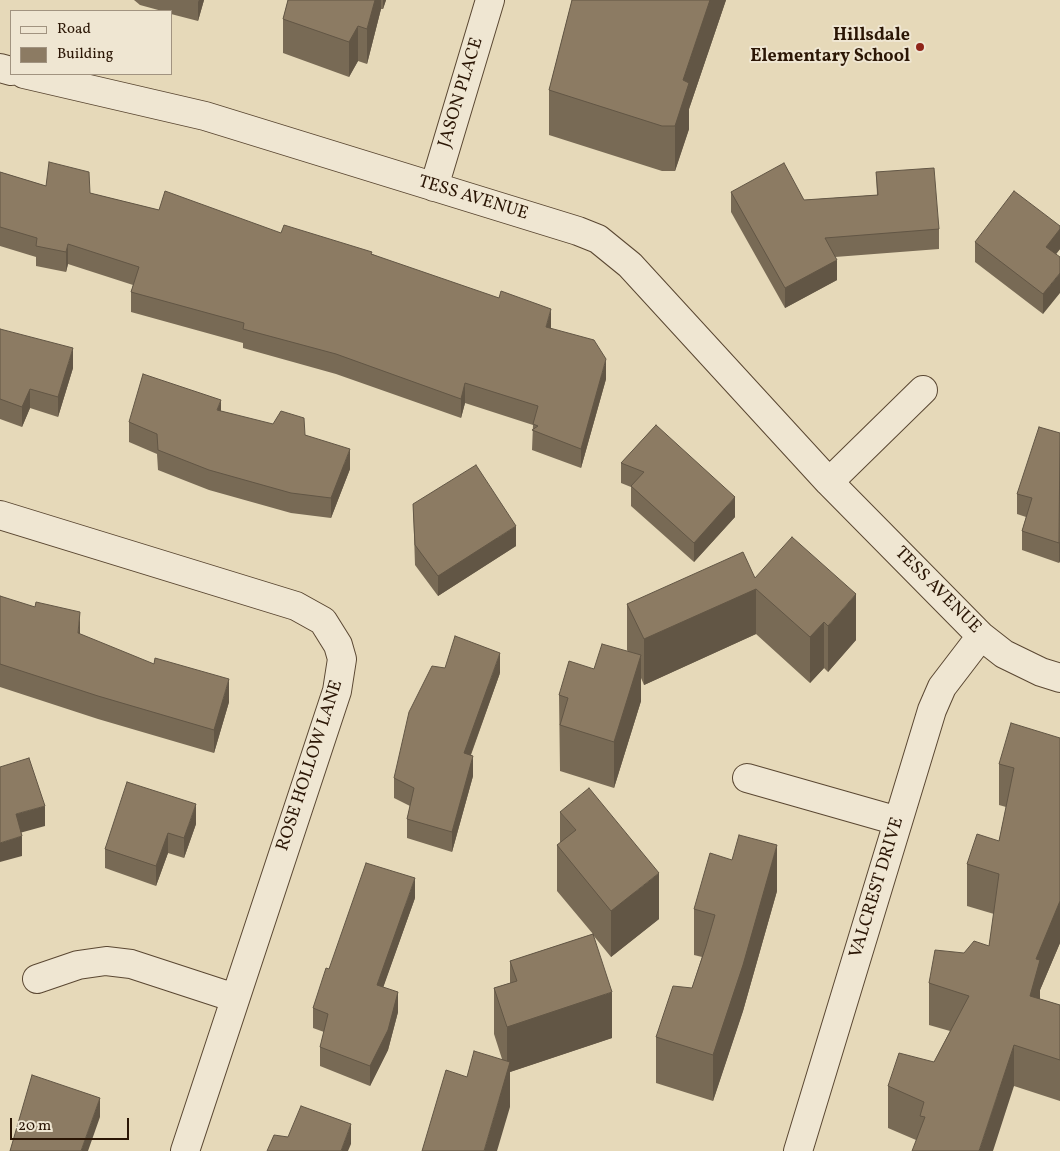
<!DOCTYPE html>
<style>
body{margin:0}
#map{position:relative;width:1060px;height:1151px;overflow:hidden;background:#e6d9b9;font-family:Vollkorn,serif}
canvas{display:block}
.legend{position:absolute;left:10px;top:10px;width:162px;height:65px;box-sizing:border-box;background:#efe6d2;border:1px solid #a19380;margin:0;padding:6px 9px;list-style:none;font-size:15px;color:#2b1605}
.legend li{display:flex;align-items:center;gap:10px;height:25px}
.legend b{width:25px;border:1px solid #a19380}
.scale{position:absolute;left:10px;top:1118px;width:119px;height:22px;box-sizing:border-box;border:2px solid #2b1605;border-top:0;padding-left:6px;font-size:15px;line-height:18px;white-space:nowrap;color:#2b1605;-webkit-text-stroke:4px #efe6d2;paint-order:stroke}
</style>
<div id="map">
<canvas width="1060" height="1151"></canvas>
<ul class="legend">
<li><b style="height:6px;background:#efe6d2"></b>Road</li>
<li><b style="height:14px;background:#8c7b63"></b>Building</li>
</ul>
<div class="scale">20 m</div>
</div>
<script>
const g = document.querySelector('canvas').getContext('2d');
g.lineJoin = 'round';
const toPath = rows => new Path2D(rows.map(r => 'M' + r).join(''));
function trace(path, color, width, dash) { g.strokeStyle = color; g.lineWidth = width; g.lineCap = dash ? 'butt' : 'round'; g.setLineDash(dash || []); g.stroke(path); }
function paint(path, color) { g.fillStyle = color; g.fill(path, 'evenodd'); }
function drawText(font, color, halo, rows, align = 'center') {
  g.font = font + ' Vollkorn,serif'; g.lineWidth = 4; g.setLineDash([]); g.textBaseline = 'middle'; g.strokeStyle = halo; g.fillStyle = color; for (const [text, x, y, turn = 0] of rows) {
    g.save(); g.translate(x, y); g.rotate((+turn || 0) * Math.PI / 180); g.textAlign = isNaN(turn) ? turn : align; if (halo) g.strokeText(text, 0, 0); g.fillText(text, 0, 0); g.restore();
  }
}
const minor = toPath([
 [0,68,11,71],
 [24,74,205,116,578,231,598,239,630,265,829,482,981,636,1004,654,1041,672,1060,678],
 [434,187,490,0],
 [829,482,923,390],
 [0,515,296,606,323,621,338,645,342,659,337,691,185,1151],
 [747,778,898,821],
 [37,979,78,965,106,961,131,964,235,998],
 [798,1151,932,710,942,687,981,636]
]);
trace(minor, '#5a4732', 30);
trace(minor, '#efe6d2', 28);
paint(toPath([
 [134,0,204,0,198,21,171,14,171,11,162,11,140,5],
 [288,0,386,0,383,9,381,9,367,64,358,61,349,77,283,53,283,19],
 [572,0,726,0,689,109,689,129,675,171,662,171,549,135,549,90],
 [0,172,46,186,90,193,159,210,281,233,372,254,551,328,606,379,581,468,532,450,533,425,465,403,461,418,336,374,243,348,243,343,131,312,131,292,133,285,68,264,66,272,36,266,36,257,0,246],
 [876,172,939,229,939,249,835,257,837,280,785,308,731,212,731,192,804,200,877,195],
 [1060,226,1060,249,1056,254,1043,314,975,262,975,242],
 [0,329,73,368,58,417,30,408,22,427,0,419],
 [221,411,305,435,350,469,331,518,291,513,209,490,158,470,157,454,129,442,129,422],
 [656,425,735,517,694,562,631,506,631,487,621,483,621,463],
 [1060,433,1060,561,1059,563,1022,550,1022,531,1026,517,1017,514,1017,494],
 [413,504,516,546,438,596,415,565],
 [755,578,856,640,828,672,824,668,810,683,756,634,644,685,641,678,641,701,614,788,560,771,559,695,594,669,628,652,627,650,627,604],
 [0,596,80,634,229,702,214,753,98,719,0,687],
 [500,673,471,755,473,776,452,852,407,838,407,819,410,806,394,798,394,778],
 [1060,738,1060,943,1040,990,1040,999,1060,1005,1060,1101,1014,1086,916,1140,888,1128,888,1086,934,1062,950,1031,929,1025,929,983,964,953,989,946,994,914,967,906,967,864,999,841,1006,807,999,805,999,764],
 [560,812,659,919,611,957,593,935,612,1038,510,1072,510,1107,467,1077,502,1059,494,1034,494,988,510,983,510,961,593,934,557,891,557,845,560,843],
 [196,824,184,858,168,853,156,886,105,868,105,849],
 [777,891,743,1011,713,1101,656,1083,656,1037,692,988,702,957,694,955,694,909],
 [415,898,383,987,398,1012,388,1050,370,1086,320,1066,320,1047,324,1032,313,1028,313,1008,329,969]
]), '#786a55');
paint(toPath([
 [199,0,204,0,198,21,198,2],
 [375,0,381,0,381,9,367,64,367,29],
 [383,0,386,0,383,9],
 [710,0,726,0,689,109,689,129,675,171,675,126,683,80],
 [358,26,358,61,349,77,349,42],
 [1060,229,1060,249,1046,267,1046,247],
 [68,244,68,264,66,272,66,252],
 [837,260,837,280,785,308,785,288],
 [1060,273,1060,293,1043,314,1043,294],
 [551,309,551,329,546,327],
 [73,348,73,368,58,417,58,397],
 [606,359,606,379,581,468,581,449],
 [465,383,465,403,461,418,461,399],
 [30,389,30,408,22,427,22,407],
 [221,400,221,420,217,410],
 [350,449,350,469,331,518,331,498],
 [735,497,735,517,694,562,694,543],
 [516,526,516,546,438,596,438,576],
 [1060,541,1060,561,1059,563,1059,543],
 [756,589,756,634,644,685,644,639],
 [856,594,856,640,828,672,828,626],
 [80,612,80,635,78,633],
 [824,622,824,668,810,683,810,637],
 [500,653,500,673,464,773,464,753],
 [641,655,641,701,614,788,614,742],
 [229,679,229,702,214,753,214,730],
 [473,756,473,776,452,852,452,832],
 [196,804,196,824,184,858,184,838],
 [45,806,45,826,16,834,16,814],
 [168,833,168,853,156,886,156,866],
 [22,836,22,856,0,862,0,843],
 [777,845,777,891,743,1011,713,1101,713,1055],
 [659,873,659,919,611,957,611,911],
 [415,878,415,898,377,1005,377,985],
 [1060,901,1060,943,1040,990,1040,1002,1030,996,1036,959],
 [398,992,398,1012,388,1050,370,1086,370,1066],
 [612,992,612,1038,510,1072,510,1107,497,1151,484,1151,507,1072,507,1027],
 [1014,1045,1014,1086,993,1151,979,1151],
 [100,1098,100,1117,88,1151,81,1151],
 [351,1124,351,1144,348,1151,341,1151]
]), '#625645');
const building = toPath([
 [288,0,375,0,367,29,358,26,349,42,283,19,288,0],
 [572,0,710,0,683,80,689,83,675,126,662,126,549,90,572,0],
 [49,162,89,172,90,193,159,210,165,191,281,233,284,225,372,252,371,254,499,298,501,291,551,309,546,327,594,340,606,359,581,449,532,430,538,426,533,424,538,406,465,383,461,399,336,354,243,329,244,323,131,292,139,267,68,244,66,252,36,246,37,238,0,227,0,172,46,186,49,162],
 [784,163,804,200,878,195,876,172,934,168,939,229,825,238,837,260,785,288,731,192,784,163],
 [1014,191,1060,226,1060,229,1046,247,1060,257,1060,273,1043,294,975,242,1014,191],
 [0,329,73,348,58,397,30,389,22,407,0,399,0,329],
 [143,374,221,400,217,410,273,424,281,411,304,418,305,435,350,449,331,498,291,493,209,470,158,450,157,434,129,422,143,374],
 [656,425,735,497,694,543,631,486,644,472,621,463,656,425],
 [1039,427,1060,433,1059,543,1022,531,1032,498,1017,494,1039,427],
 [476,465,516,526,438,576,415,545,413,504,476,465],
 [792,537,856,594,828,626,824,622,810,637,756,589,644,639,627,604,743,552,755,578,792,537],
 [0,596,35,607,36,602,80,612,78,633,154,664,155,658,229,679,214,730,98,696,0,664,0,596],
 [455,636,500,653,464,753,473,756,452,832,407,819,414,788,394,778,409,712,432,666,445,668,455,636],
 [602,644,641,655,614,742,560,725,568,698,559,695,569,661,594,669,602,644],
 [1011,723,1060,738,1060,901,1036,959,1040,960,1030,996,1060,1005,1060,1060,1014,1045,979,1151,912,1151,925,1117,920,1116,924,1102,888,1086,899,1053,934,1062,969,996,929,983,935,950,964,953,974,941,989,946,999,874,967,864,977,834,999,841,1014,768,999,764,1011,723],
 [29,758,45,806,16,814,22,836,0,843,0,767,29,758],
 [127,782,196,804,184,838,168,833,156,866,105,849,127,782],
 [589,788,659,873,611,911,557,845,576,830,560,812,589,788],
 [739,835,777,845,743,965,713,1055,656,1037,673,986,692,988,706,946,715,915,694,909,710,853,732,860,739,835],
 [366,863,415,878,377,985,398,992,388,1030,370,1066,320,1047,328,1014,313,1008,326,968,329,969,366,863],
 [593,934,612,992,507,1027,494,988,517,981,510,961,593,934],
 [474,1051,510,1062,484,1151,422,1151,446,1070,467,1077,474,1051],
 [32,1075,100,1098,81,1151,10,1151,32,1075],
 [301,1106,351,1124,341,1151,267,1151,274,1135,288,1137,301,1106]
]);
paint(building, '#8c7b63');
trace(building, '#625645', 1);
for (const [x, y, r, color] of [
 [920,47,5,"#8f2418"]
]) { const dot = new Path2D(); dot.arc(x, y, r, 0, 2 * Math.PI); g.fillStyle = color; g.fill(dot); trace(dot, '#efe6d2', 2); }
drawText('bold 18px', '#2b1605', '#efe6d2', [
 ["Hillsdale",910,37],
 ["Elementary School",910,58]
], 'right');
drawText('18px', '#2b1605', '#efe6d2', [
 ["JASON PLACE",462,93,-73],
 ["TESS AVENUE",473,199,17],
 ["TESS AVENUE",937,591,45],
 ["ROSE HOLLOW LANE",311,766,-72],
 ["VALCREST DRIVE",878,888,-73]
]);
</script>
